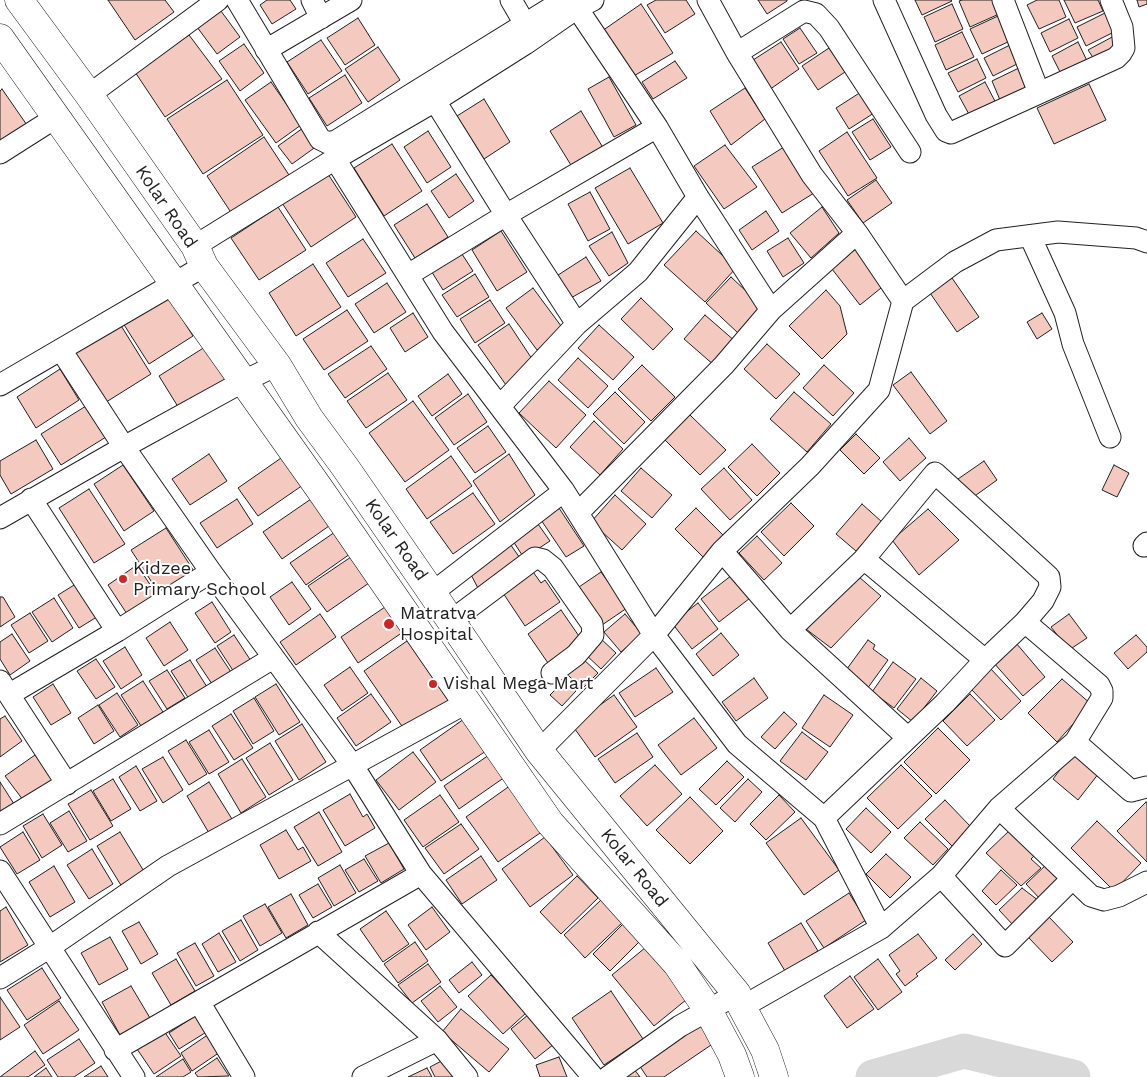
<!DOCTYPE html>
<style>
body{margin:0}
canvas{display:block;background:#fff}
</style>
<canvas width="1147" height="1077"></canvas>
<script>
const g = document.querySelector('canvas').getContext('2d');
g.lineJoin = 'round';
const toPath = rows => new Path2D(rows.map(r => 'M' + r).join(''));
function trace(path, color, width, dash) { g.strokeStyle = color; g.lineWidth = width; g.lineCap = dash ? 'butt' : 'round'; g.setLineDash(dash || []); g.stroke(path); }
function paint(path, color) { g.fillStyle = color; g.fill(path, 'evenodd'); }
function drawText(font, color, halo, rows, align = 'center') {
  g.font = font + ' "Work Sans",sans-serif'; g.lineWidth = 4; g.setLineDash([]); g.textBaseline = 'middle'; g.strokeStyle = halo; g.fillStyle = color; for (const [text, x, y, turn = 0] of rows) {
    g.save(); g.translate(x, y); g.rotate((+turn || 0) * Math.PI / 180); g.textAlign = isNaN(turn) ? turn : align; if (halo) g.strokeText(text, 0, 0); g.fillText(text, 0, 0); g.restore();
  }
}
trace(toPath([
 [873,1077,964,1051,1073,1077]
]), '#d9d9d9', 35);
const building = toPath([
 [108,0,165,0,174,12,135,40,108,0],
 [267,0,290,0,296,9,272,24,260,5,267,0],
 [656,0,686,0,695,14,665,33,647,5,656,0],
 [758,0,787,0,787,1,767,14,758,0],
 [915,0,951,0,952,1,922,15,915,0],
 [962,0,993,0,999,14,970,27,959,1,962,0],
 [1037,0,1059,0,1066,17,1039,29,1027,5,1037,0],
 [1064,0,1098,0,1103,11,1075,23,1064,0],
 [1137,0,1147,0,1147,4,1139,7,1137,0],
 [641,4,673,53,632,77,602,31,641,4],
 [952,4,963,29,935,42,924,17,952,4],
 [221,11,240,37,217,54,197,27,221,11],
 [1105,13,1114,32,1086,46,1077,27,1105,13],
 [998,16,1010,41,982,54,970,29,998,16],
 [358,18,375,45,345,65,327,38,358,18],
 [1069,19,1078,38,1050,52,1041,33,1069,19],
 [800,28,817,53,799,64,783,39,800,28],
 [962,32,974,57,946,70,935,45,962,32],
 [189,35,222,79,165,117,135,72,189,35],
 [1114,36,1119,49,1094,59,1088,50,1114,36],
 [321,40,342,71,308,94,287,62,321,40],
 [781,42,799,69,769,90,750,62,781,42],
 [1078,42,1089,65,1063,78,1052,56,1078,42],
 [244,44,264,73,240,91,219,61,244,44],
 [1012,44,1021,62,993,76,984,58,1012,44],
 [378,47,400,80,368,102,345,69,378,47],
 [829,48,845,72,818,90,802,66,829,48],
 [977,59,986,78,958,92,948,73,977,59],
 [675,61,687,78,653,99,642,82,675,61],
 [1021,67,1029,88,1000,100,992,81,1021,67],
 [345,75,362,103,327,126,309,98,345,75],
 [609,77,636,125,614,137,588,89,609,77],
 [227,80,263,135,203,174,167,119,227,80],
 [271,82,301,125,276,143,245,100,271,82],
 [985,82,997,105,971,118,959,96,985,82],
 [1089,84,1106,120,1054,144,1037,108,1089,84],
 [745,88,765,119,731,145,710,111,745,88],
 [2,89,29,128,0,148,0,91,2,89],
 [861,92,874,113,849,129,836,108,861,92],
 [484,99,510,142,484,159,457,116,484,99],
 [581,111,605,151,574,170,550,131,581,111],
 [873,119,891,147,870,160,852,132,873,119],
 [303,128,317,146,292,164,278,146,303,128],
 [428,131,451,167,427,183,404,147,428,131],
 [847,132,877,178,848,196,819,151,847,132],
 [264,137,289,175,232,214,207,176,264,137],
 [392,144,422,191,384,216,354,168,392,144],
 [725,145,757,187,724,209,694,166,725,145],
 [784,147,814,193,782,213,752,167,784,147],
 [630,168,663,223,628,244,595,188,630,168],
 [328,174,356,217,311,247,282,203,328,174],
 [456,174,474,201,449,218,431,191,456,174],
 [876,180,892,203,863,223,847,200,876,180],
 [590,192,610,229,588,241,568,204,590,192],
 [427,204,448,237,415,258,394,225,427,204],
 [278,207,306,250,259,280,231,238,278,207],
 [822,207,839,233,811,258,790,233,822,207],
 [766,211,779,231,752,250,739,230,766,211],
 [501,231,527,272,497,291,472,250,501,231],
 [696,231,736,268,705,302,664,265,696,231],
 [612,232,628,263,609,276,589,246,612,232],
 [788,238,804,263,783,277,767,251,788,238],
 [363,239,386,273,348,297,326,263,363,239],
 [858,247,886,284,860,305,832,269,858,247],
 [460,251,473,271,443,290,430,269,460,251],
 [586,257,601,281,569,299,555,277,586,257],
 [313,264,341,307,296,336,269,293,313,264],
 [475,274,489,297,457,317,442,295,475,274],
 [731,277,763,307,738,333,706,303,731,277],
 [952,278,979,317,957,332,930,293,952,278],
 [387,283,406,312,374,333,355,304,387,283],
 [533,288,564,330,537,350,506,308,533,288],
 [826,290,840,306,847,334,822,359,789,326,826,290],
 [165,292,193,336,149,364,121,320,165,292],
 [641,298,673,329,653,350,621,319,641,298],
 [490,300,505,323,475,343,460,319,490,300],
 [347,310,368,341,324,370,303,339,347,310],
 [413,313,428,337,405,352,390,328,413,313],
 [1042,313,1052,329,1037,339,1027,322,1042,313],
 [705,315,736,342,715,366,684,339,705,315],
 [120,324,151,374,103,404,72,354,120,324],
 [509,324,536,365,506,385,478,345,509,324],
 [599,325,634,357,613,380,578,348,599,325],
 [767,344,800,374,776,399,744,369,767,344],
 [371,346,387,369,345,398,328,374,371,346],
 [205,347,226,381,180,410,159,376,205,347],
 [578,358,608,386,588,408,558,380,578,358],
 [642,365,675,397,651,421,618,389,642,365],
 [824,365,854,393,833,416,803,388,824,365],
 [60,369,79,400,36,428,17,397,60,369],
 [911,372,947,421,930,434,893,385,911,372],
 [388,373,407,400,366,428,347,401,388,373],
 [448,374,462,394,432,416,418,396,448,374],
 [549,381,586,415,556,448,519,413,549,381],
 [615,392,645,422,624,444,593,414,615,392],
 [794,392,831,424,807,452,770,419,794,392],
 [468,394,487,422,454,445,435,418,468,394],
 [413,401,449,450,405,482,369,433,413,401],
 [86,406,106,437,61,465,41,434,86,406],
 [690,415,726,450,700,475,665,440,690,415],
 [594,421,623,449,600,475,570,447,594,421],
 [488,426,506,452,475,473,457,448,488,426],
 [856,434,880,458,864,474,840,450,856,434],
 [909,438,926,458,900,481,883,462,909,438],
 [36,440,53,469,11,494,0,475,0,461,36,440],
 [752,444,780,473,757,496,728,467,752,444],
 [209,454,227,481,190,505,172,479,209,454],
 [509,454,535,495,500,522,473,481,509,454],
 [284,456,303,485,258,516,238,488,284,456],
 [451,456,472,486,427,519,406,489,451,456],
 [984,461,997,480,972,498,958,479,984,461],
 [123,465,154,511,124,531,94,484,123,465],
 [1114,465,1129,473,1117,497,1102,490,1114,465],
 [641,468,672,495,652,518,621,491,641,468],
 [724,468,752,500,730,520,701,489,724,468],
 [89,489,125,544,94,563,59,508,89,489],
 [473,493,495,524,453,554,430,522,473,493],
 [615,495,646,524,622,550,591,522,615,495],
 [237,499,253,524,217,548,200,523,237,499],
 [311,499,329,526,282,559,263,532,311,499],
 [791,503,814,526,784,556,761,532,791,503],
 [862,504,882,522,856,551,836,534,862,504],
 [557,505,584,546,566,557,539,517,557,505],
 [696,508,728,540,707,561,675,529,696,508],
 [928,509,959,540,919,575,892,540,928,509],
 [538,524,550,541,524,558,513,541,538,524],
 [166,528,197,576,162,598,131,550,166,528],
 [335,532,350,554,306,585,290,563,335,532],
 [757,536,782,563,764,580,739,553,757,536],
 [508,541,522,561,479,590,469,571,508,541],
 [351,557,369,583,327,612,308,586,351,557],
 [137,565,159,598,129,617,108,585,137,565],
 [531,569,541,583,545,580,560,602,525,626,501,590,531,569],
 [601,572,627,608,602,625,576,589,601,572],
 [736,572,754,595,719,622,701,599,736,572],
 [859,577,881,596,831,648,802,626,859,577],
 [79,582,100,615,79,628,58,595,79,582],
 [292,582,311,609,289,625,270,597,292,582],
 [0,597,3,597,15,617,0,627,0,597],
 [54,598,73,628,52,642,32,612,54,598],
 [212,602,231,632,215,643,195,613,212,602],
 [698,603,718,629,692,649,672,623,698,603],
 [385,607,403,632,358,663,341,637,385,607],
 [561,610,581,639,548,663,528,634,561,610],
 [30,613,48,641,29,653,11,625,30,613],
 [320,614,336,637,296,665,280,642,320,614],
 [625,614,642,634,621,652,604,632,625,614],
 [1069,614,1087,638,1069,650,1051,627,1069,614],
 [170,622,188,650,164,666,146,638,170,622],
 [721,633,739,655,713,676,696,654,721,633],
 [12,634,30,661,10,675,0,659,0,642,12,634],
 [234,635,251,661,234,672,217,646,234,635],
 [1136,635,1147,647,1147,652,1128,669,1114,653,1136,635],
 [599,637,616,653,601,669,584,653,599,637],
 [868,640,875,645,873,649,888,660,867,689,844,673,868,640],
 [407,641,449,702,406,732,364,671,407,641],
 [1016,643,1045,677,1023,696,993,662,1016,643],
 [125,647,142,675,121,689,103,661,125,647],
 [215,648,233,675,214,687,196,660,215,648],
 [581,657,598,673,582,689,566,673,581,657],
 [96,659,115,687,96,699,77,671,96,659],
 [190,660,207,687,189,699,171,671,190,660],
 [893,662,916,679,894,708,872,692,893,662],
 [350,667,368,693,342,711,324,685,350,667],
 [656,668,673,692,635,717,619,693,656,668],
 [990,668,1021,701,1001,720,970,688,990,668],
 [167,670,185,698,167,709,149,681,167,670],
 [754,678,768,698,736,721,722,702,754,678],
 [921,678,937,691,913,722,897,709,921,678],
 [1062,679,1091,704,1057,742,1028,713,1062,679],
 [565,680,576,691,562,706,550,695,565,680],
 [143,681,163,712,141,726,121,695,143,681],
 [53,684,71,713,51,725,33,697,53,684],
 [276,684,300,722,279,735,255,697,276,684],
 [117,693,138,725,120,737,99,705,117,693],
 [371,694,391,722,356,746,337,718,371,694],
 [970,694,995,720,967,746,943,721,970,694],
 [614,695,637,727,595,757,572,725,614,695],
 [824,695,853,715,830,747,802,728,824,695],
 [254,698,274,731,253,744,233,711,254,698],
 [98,705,114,731,94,744,78,718,98,705],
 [784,712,797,724,775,749,761,737,784,712],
 [231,714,253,748,234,760,212,726,231,714],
 [5,716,22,741,0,757,0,719,5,716],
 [694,718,717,748,681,775,658,745,694,718],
 [464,719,486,751,441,781,420,750,464,719],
 [302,724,326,762,299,780,275,741,302,724],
 [938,728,970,760,936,794,904,762,938,728],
 [209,730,229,762,209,774,189,742,209,730],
 [802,732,828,752,806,780,780,761,802,732],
 [637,733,653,757,615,783,598,759,637,733],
 [186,740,207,774,189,785,168,751,186,740],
 [270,743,293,780,269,795,246,758,270,743],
 [1075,750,1099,773,1078,800,1053,779,1075,750],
 [413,752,436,782,399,810,376,780,413,752],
 [35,755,53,779,23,800,5,776,35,755],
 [489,755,505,777,459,809,444,786,489,755],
 [163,757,183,790,163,803,142,769,163,757],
 [242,759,266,797,241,813,218,774,242,759],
 [727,761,744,777,716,805,699,789,727,761],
 [655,765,682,794,647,826,620,796,655,765],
 [901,765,932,796,898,829,867,798,901,765],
 [136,766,157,801,140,811,119,777,136,766],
 [113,779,131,809,111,821,93,791,113,779],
 [748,779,762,792,735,822,720,808,748,779],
 [0,782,16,807,0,817,0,782],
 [209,782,232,819,209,833,187,796,209,782],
 [511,785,543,831,498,862,466,817,511,785],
 [91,790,113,826,90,840,68,804,91,790],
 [350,794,363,817,367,814,375,828,345,846,323,810,350,794],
 [440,795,459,822,423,847,404,820,440,795],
 [779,795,795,812,766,840,750,824,779,795],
 [690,797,723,831,690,864,656,830,690,797],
 [945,800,971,827,952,846,925,819,945,800],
 [1146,802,1147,803,1147,862,1117,831,1146,802],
 [866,808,891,832,871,853,846,829,866,808],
 [69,811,87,841,68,852,50,823,69,811],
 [319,812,342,852,318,866,294,827,319,812],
 [43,814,62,845,42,858,23,826,43,814],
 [801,818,839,870,804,895,766,843,801,818],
 [1097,821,1141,863,1114,891,1071,848,1097,821],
 [920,822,948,849,933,865,904,838,920,822],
 [461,824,479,849,444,874,425,848,461,824],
 [286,830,298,850,303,847,311,861,279,879,260,845,286,830],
 [1010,830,1035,855,1031,859,1041,868,1021,886,986,853,1010,830],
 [23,832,40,860,17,874,0,847,23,832],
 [120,832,145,873,122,887,97,846,120,832],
 [545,837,573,875,530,907,502,869,545,837],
 [389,843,404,869,381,883,365,856,389,843],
 [92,849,113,884,89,899,67,865,92,849],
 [886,854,911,877,890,898,866,874,886,854],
 [481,856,497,880,462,904,446,880,481,856],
 [364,859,378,881,359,892,345,870,364,859],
 [1048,863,1063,878,1041,900,1026,884,1048,863],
 [340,865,356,893,334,906,318,878,340,865],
 [54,866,75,902,50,917,29,882,54,866],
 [1001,870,1017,885,996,905,982,891,1001,870],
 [577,876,598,898,561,934,540,912,577,876],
 [318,884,332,907,313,918,299,895,318,884],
 [1022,888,1039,901,1014,926,999,910,1022,888],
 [849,893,866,920,824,948,806,921,849,893],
 [291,894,308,925,286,938,268,907,291,894],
 [601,900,623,922,585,958,564,935,601,900],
 [265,904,282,933,260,946,243,916,265,904],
 [6,907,28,945,0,962,0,911,6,907],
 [432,907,450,932,426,950,408,925,432,907],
 [386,911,409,944,383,962,360,929,386,911],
 [1049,917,1073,942,1052,962,1028,937,1049,917],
 [241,920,258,950,240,961,222,931,241,920],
 [626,921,643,938,610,971,593,954,626,921],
 [139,922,158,954,141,964,122,931,139,922],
 [801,923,818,951,785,971,768,943,801,923],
 [219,933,236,962,218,972,202,944,219,933],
 [918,934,937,958,916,974,918,976,905,986,896,974,900,971,889,955,918,934],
 [973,934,982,944,955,970,945,960,973,934],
 [110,937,128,969,99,985,81,953,110,937],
 [415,942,428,961,398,983,384,964,415,942],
 [195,943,214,976,196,986,177,953,195,943],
 [651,943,692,995,654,1026,612,975,651,943],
 [176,959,195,991,171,1005,152,973,176,959],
 [878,959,902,992,878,1010,854,977,878,959],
 [472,962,482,975,459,993,449,980,472,962],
 [428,964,441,982,412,1003,398,985,428,964],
 [42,968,61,998,27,1020,7,990,42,968],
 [491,975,526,1013,503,1034,468,996,491,975],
 [850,976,874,1009,847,1028,824,996,850,976],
 [131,986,150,1018,120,1035,102,1002,131,986],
 [440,986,457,1007,438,1022,421,1001,440,986],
 [611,991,643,1039,604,1065,572,1018,611,991],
 [0,997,20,1027,0,1040,0,997],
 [59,1001,79,1030,43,1054,24,1025,59,1001],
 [461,1009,509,1049,489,1072,442,1032,461,1009],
 [534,1010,558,1041,535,1059,511,1029,534,1010],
 [198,1014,208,1031,179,1049,169,1033,198,1014],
 [698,1020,714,1043,664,1077,647,1077,637,1062,698,1020],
 [164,1031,181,1056,154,1074,137,1049,164,1031],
 [209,1034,220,1052,192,1071,181,1053,209,1034],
 [79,1039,95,1063,74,1077,58,1077,47,1060,79,1039],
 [35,1051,45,1065,28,1077,0,1077,35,1051],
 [449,1057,460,1077,435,1077,430,1067,449,1057],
 [559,1057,567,1077,540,1077,536,1065,559,1057],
 [217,1058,229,1076,198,1077,195,1073,217,1058],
 [183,1059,191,1072,183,1077,156,1077,183,1059],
 [101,1066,108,1077,84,1077,101,1066],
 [46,1068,52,1077,34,1077,46,1068],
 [427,1068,432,1077,408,1077,427,1068],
 [634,1069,640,1077,622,1077,634,1069]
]);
paint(building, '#f3c9c0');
trace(building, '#222', 1);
const minor = toPath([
 [237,0,320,139,328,143,336,141,564,0],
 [312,0,321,18],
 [511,0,525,24],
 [708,0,737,53,812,175,857,233,903,301],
 [884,0,936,115,946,131,951,133,1116,58,1121,53,1124,48,1122,27,1111,0],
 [1003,0,1039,93],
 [577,8,657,127,698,197,771,310],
 [266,50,351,0],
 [737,53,804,11,816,14,829,28,910,152],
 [89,95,218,0],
 [435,101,506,215,577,324],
 [0,153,55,118],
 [335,159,443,332,564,491,654,635,737,744,824,818,881,928],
 [1030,236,1065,313,1073,344,1110,437],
 [195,246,335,159,435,101,525,44,577,8,593,0],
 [408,275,506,215,657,127],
 [61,350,124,447,211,572,353,766,421,874,593,1077],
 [0,385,204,266],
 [500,406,577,324,638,272,698,197],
 [31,499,117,631],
 [578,513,724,365,771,310,857,233],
 [0,518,124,447,244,381,277,365],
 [1144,546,1147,543],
 [722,551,790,630,908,738],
 [864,559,985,660],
 [432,593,564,491],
 [451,621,535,558,543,560,553,568,592,624,593,635,576,655,552,673],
 [790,630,864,559,935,473,1049,577,1050,587,1043,601,1025,622,985,660,945,703,824,818],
 [0,681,67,784],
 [10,694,117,631,211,572],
 [1075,742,1131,791,1147,787],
 [539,751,654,635,722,551,810,466,879,390,903,301,955,262,996,240,1058,232,1136,238,1147,242],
 [999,808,1091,896,1104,900,1119,896,1147,882],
 [0,824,273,658],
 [0,871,134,1077],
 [941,876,1005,946,1072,879],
 [318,932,437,1040,467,1077],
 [0,978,50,947,168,866,466,703],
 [199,1002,244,1077],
 [742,1007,881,928,941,876,999,808,1075,742,1102,698,1102,691,1099,685,1025,622],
 [115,1050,421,874],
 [363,1077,437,1040],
 [608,1077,680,1026,737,994]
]);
const major = toPath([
 [19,0,89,95,195,246,204,266,277,365,309,418,345,467,432,593,539,751,737,994,742,1007,765,1050,774,1077],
 [0,38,319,488,550,823,677,964,708,1010,732,1055,740,1077]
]);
trace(minor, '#222', 23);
trace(major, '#222', 29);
trace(minor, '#fff', 21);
trace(major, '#fff', 28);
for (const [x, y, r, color] of [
 [123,579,5,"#c62828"],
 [389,624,6,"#c62828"],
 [433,684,5,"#c62828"]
]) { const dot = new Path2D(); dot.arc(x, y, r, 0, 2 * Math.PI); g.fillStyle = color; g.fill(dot); trace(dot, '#fff', 2); }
drawText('18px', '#222', '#fff', [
 ["Kolar Road",166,207,56],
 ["Kolar Road",396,540,55],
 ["Kolar Road",634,868,51]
]);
drawText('18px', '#222', '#fff', [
 ["Kidzee",133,569],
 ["Primary School",133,590],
 ["Matratva",400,614],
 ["Hospital",400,635],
 ["Vishal Mega Mart",443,684]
], 'left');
</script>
